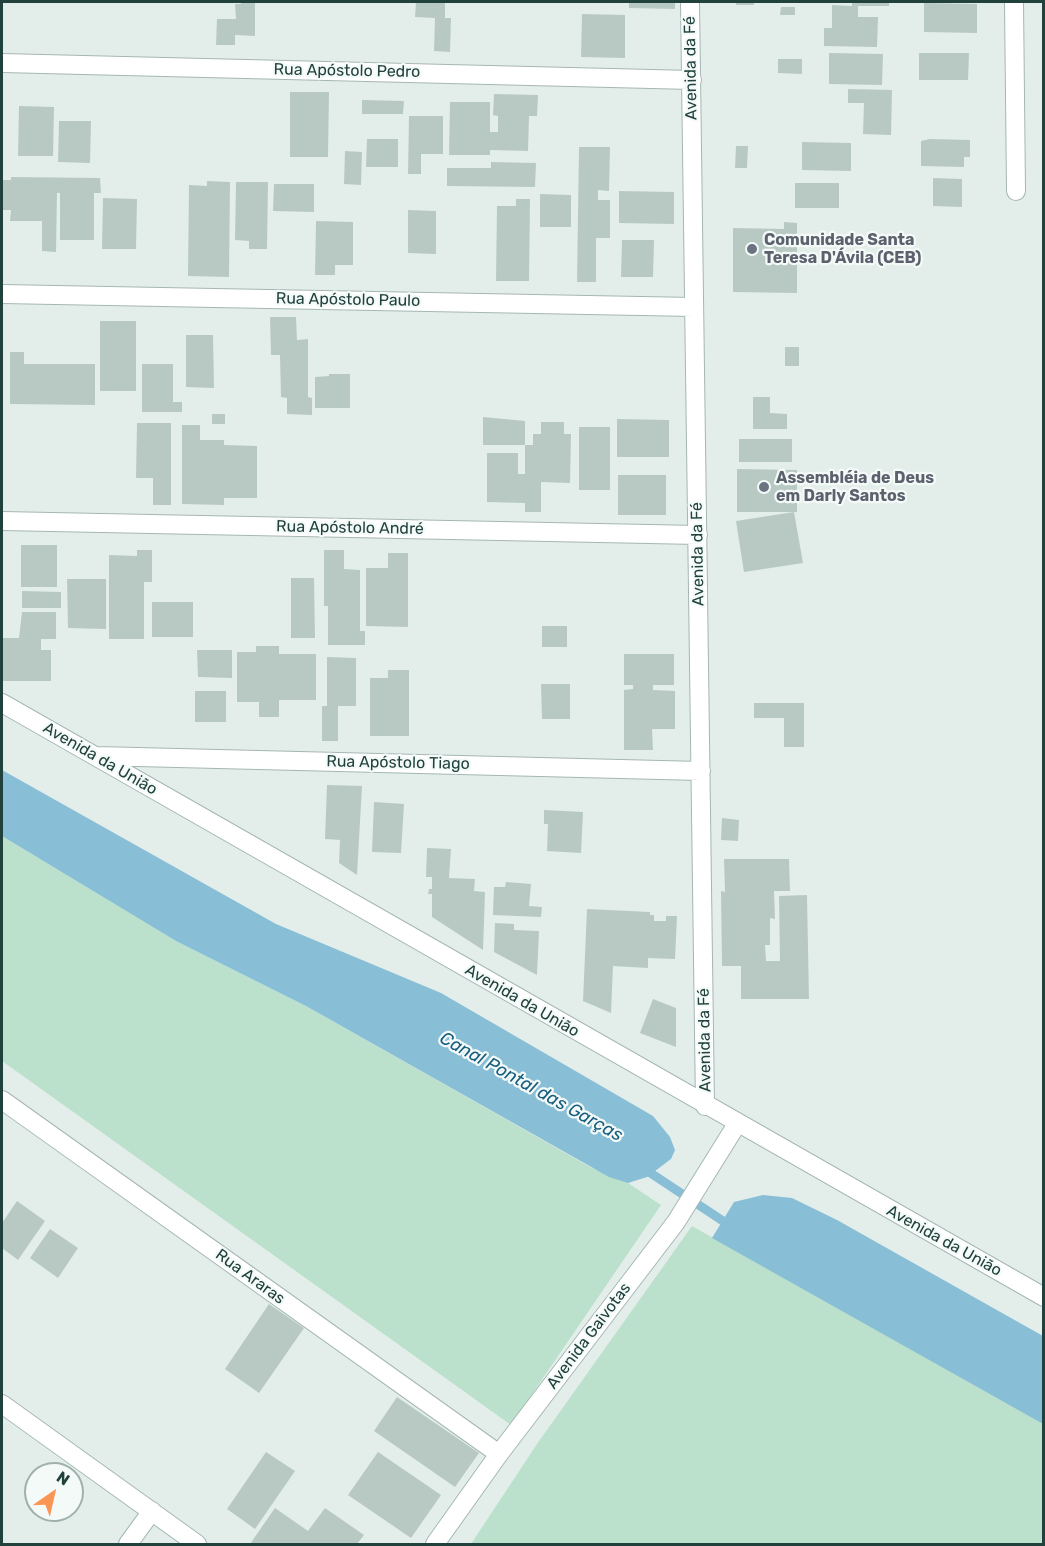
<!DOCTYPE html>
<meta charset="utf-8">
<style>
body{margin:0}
#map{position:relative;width:1045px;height:1546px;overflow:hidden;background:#e3eeeb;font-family:Rubik,sans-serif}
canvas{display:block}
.frame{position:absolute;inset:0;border:3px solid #21413d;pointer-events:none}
.north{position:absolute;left:24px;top:1462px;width:60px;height:60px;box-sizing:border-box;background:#f4faf8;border:2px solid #a0b0ad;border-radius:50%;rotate:34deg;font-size:16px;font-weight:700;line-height:24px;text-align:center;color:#21413d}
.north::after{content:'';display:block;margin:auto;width:21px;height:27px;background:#fa9655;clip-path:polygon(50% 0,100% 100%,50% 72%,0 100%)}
</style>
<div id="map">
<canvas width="1045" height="1546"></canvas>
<div class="frame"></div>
<div class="north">N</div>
</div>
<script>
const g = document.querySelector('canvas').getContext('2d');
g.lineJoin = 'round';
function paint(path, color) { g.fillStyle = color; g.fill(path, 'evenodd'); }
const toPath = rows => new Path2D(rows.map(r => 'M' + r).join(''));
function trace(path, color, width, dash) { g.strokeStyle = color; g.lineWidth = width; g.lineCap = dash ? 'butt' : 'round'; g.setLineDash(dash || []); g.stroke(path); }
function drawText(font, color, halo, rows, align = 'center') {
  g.font = font + ' Rubik,sans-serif'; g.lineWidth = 4.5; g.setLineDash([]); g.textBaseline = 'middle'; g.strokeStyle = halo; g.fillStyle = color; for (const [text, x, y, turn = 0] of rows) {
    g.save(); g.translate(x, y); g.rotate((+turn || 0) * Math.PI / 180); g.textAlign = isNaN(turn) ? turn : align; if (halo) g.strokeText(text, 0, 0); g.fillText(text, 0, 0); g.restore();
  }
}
paint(toPath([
 [2,836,176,941,306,1006,590,1167,628,1183,661,1205,511,1425,2,1061],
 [692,1226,1043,1424,1043,1544,471,1544,537,1444]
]), '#bbe0cb');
paint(toPath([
 [2,770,276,924,441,993,653,1116,670,1137,675,1150,671,1159,647,1177,628,1183,609,1177,306,1006,176,941,2,836],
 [763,1195,792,1198,837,1220,1043,1336,1043,1424,712,1238,734,1202]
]), '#88bed6');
trace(toPath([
 [643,1168,732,1227]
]), '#88bed6', 9);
paint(toPath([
 [241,2,255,2,255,36,235,35,235,45,216,45,217,19,236,19,235,4,241,4],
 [416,2,445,2,445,18,451,18,450,52,434,51,435,18,415,17],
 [629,2,675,2,675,9,629,8],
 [736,2,754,2,754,5,736,5],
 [852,2,889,2,889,6,858,6,858,17,878,17,877,47,824,46,824,28,832,28,832,5,852,6],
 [924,3,977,4,977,33,924,32],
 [781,7,795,7,795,15,780,15],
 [582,14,625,15,625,58,581,57],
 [829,53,883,54,882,85,829,84],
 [919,53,969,53,968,80,919,80],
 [778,59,802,59,802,74,778,73],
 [848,89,892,90,891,135,863,134,864,103,848,103],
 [290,92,329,92,328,157,290,157],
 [494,94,538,95,537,116,529,116,528,151,490,150,490,155,449,155,450,102,490,102,490,132,498,132,498,116,493,115],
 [362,100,404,101,403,114,362,114],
 [19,106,54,107,53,156,18,156],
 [409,116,443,116,443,154,421,154,421,174,408,174],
 [59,121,91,121,90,163,58,162],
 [367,139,398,139,398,167,366,167],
 [930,139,970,140,970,157,964,157,964,167,921,166,921,141],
 [802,142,851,143,851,171,802,170],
 [736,146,748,146,747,168,735,168],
 [579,147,610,147,609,191,598,190,598,200,610,200,610,238,596,238,596,282,577,282],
 [345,151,362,152,361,185,344,184],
 [491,162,536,163,535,187,447,186,447,168,491,168],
 [11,177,100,178,101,193,94,193,94,240,60,240,60,193,57,193,56,252,42,251,42,221,10,221,11,210,2,210,2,180,11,180],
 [933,178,962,179,962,207,933,206],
 [207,181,230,182,229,277,188,276,189,185,207,186],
 [236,182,268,182,267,249,249,249,249,241,235,240],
 [795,183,839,183,839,208,795,208],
 [274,184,314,184,314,212,273,211],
 [619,191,674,192,674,224,619,223],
 [540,194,571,195,571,227,540,227],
 [103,198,137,199,136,249,102,249],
 [516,199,530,199,529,281,496,281,497,206,516,206],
 [408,210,436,211,436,254,408,253],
 [316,221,353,222,353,265,335,265,335,275,315,275],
 [784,222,797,223,797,293,733,292,733,228,784,229],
 [622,240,654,240,653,277,621,277],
 [270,317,296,317,297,340,308,339,308,397,312,398,312,415,287,414,287,398,281,397,280,355,271,355],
 [100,321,136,321,136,391,100,391],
 [186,335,213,335,214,388,186,387],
 [785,347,799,347,799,366,785,366],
 [10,352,24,352,24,364,95,364,95,405,10,404],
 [142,364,173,364,173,402,182,402,182,412,142,412],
 [329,374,350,374,350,408,315,408,315,377,329,376],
 [753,397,770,397,770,413,787,414,787,429,753,429],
 [212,414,225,414,225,424,212,424],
 [483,417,525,421,525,445,533,445,533,434,541,434,541,422,564,422,564,434,571,434,570,483,541,482,541,512,525,512,525,503,487,502,487,453,518,453,518,474,525,474,525,445,483,445],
 [617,419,669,420,669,457,617,457],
 [137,423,171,423,171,505,153,505,153,478,136,478],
 [182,425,200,425,200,440,224,440,224,445,257,446,257,498,224,498,224,505,182,504],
 [579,427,610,427,610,490,579,490],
 [739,439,792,439,792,462,739,462],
 [737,469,797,470,797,512,737,512],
 [618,475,666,475,666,515,618,515],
 [794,512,803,563,744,572,736,521],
 [21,545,57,545,57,587,21,587],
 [137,550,152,550,152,582,144,582,144,639,109,639,109,555,137,556],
 [324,550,344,550,344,569,360,570,360,631,365,631,365,645,328,645,328,606,324,606],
 [388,553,408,553,408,627,366,626,366,568,388,568],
 [291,578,314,578,315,638,291,638],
 [67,579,106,579,106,629,68,628],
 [22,591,61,592,61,608,22,608],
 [152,602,193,602,193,637,152,637],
 [22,612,56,612,56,639,41,639,41,650,51,650,51,681,2,681,2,638,19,638],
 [542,626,567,626,567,647,542,647],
 [256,646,279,646,279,654,316,654,316,700,279,700,279,717,259,717,259,702,237,702,237,652,256,652],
 [197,650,232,650,232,678,198,677],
 [624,654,674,654,674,685,653,685,653,690,675,691,675,729,652,729,653,750,624,750,624,690,633,689,633,685,624,685],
 [327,657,356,658,356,706,338,706,338,741,322,741,322,706,327,706],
 [388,670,409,670,409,736,370,736,370,678,388,678],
 [541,684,570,684,570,719,542,719],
 [195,691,226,691,226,722,195,722],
 [754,703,804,703,804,747,784,747,784,718,754,718],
 [327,785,362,786,357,875,339,863,340,840,325,839],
 [374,802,404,804,401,853,372,852],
 [544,810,583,812,581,853,547,851,548,824,544,824],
 [722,818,739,820,738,841,721,840],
 [427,848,451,849,449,878,475,879,474,891,485,892,483,950,432,917,432,894,428,894,429,889,432,889,432,877,426,877],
 [724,859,789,859,790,891,774,891,775,919,770,918,770,945,765,945,766,961,780,961,779,896,807,895,809,999,741,999,741,966,722,966,721,891,725,892],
 [506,882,531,884,529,906,542,907,541,917,493,915,494,887,505,887],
 [587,909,650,912,650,915,654,915,654,921,666,921,666,916,677,916,675,959,648,958,648,968,613,966,611,1013,583,1001],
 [495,923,514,924,514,930,539,931,537,975,494,952],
 [653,999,676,1008,676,1047,640,1033],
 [17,1201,45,1221,18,1260,2,1248,2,1223],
 [50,1229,78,1248,58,1278,30,1258],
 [269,1304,304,1328,259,1393,225,1369],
 [397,1397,479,1453,455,1487,374,1431],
 [266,1452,295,1471,255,1529,227,1509],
 [378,1452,441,1495,411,1538,348,1495],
 [275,1508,308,1531,325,1508,364,1535,357,1544,250,1544]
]), '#b8c9c4');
const minor = toPath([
 [690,2,705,1106],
 [1014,2,1016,191],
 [2,63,692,80],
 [2,294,694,307],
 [2,521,698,535],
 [2,703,1044,1297],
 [97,756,701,771],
 [2,1100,499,1454],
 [2,1404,197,1544],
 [128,1544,152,1511],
 [435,1544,499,1454,676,1222,737,1124]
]);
trace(minor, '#a5b7b3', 20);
trace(minor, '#fff', 18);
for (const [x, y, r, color] of [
 [752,249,6,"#6b7280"],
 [764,487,6,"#6b7280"]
]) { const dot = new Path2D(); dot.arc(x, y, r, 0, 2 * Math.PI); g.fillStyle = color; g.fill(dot); trace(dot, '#f4faf8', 2); }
drawText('16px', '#21413d', '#f4faf8', [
 ["Avenida da Fé",691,68,-91],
 ["Rua Apóstolo Pedro",347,71,1],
 ["Rua Apóstolo Paulo",348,300,1],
 ["Rua Apóstolo André",350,528,1],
 ["Avenida da Fé",698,554,-91],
 ["Avenida da União",100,759,30],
 ["Rua Apóstolo Tiago",398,763,1],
 ["Avenida da União",522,1001,30],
 ["Avenida da Fé",705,1040,-91],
 ["Avenida da União",944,1241,29],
 ["Rua Araras",250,1277,36],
 ["Avenida Gaivotas",589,1336,-53]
]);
drawText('bold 16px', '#5b616d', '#f4faf8', [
 ["Comunidade Santa",764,240],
 ["Teresa D'Ávila (CEB)",764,258],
 ["Assembléia de Deus",776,478],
 ["em Darly Santos",776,496]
], 'left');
drawText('italic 18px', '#175f81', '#f4faf8', [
 ["Canal Pontal das Garças",531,1087,29]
]);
</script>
